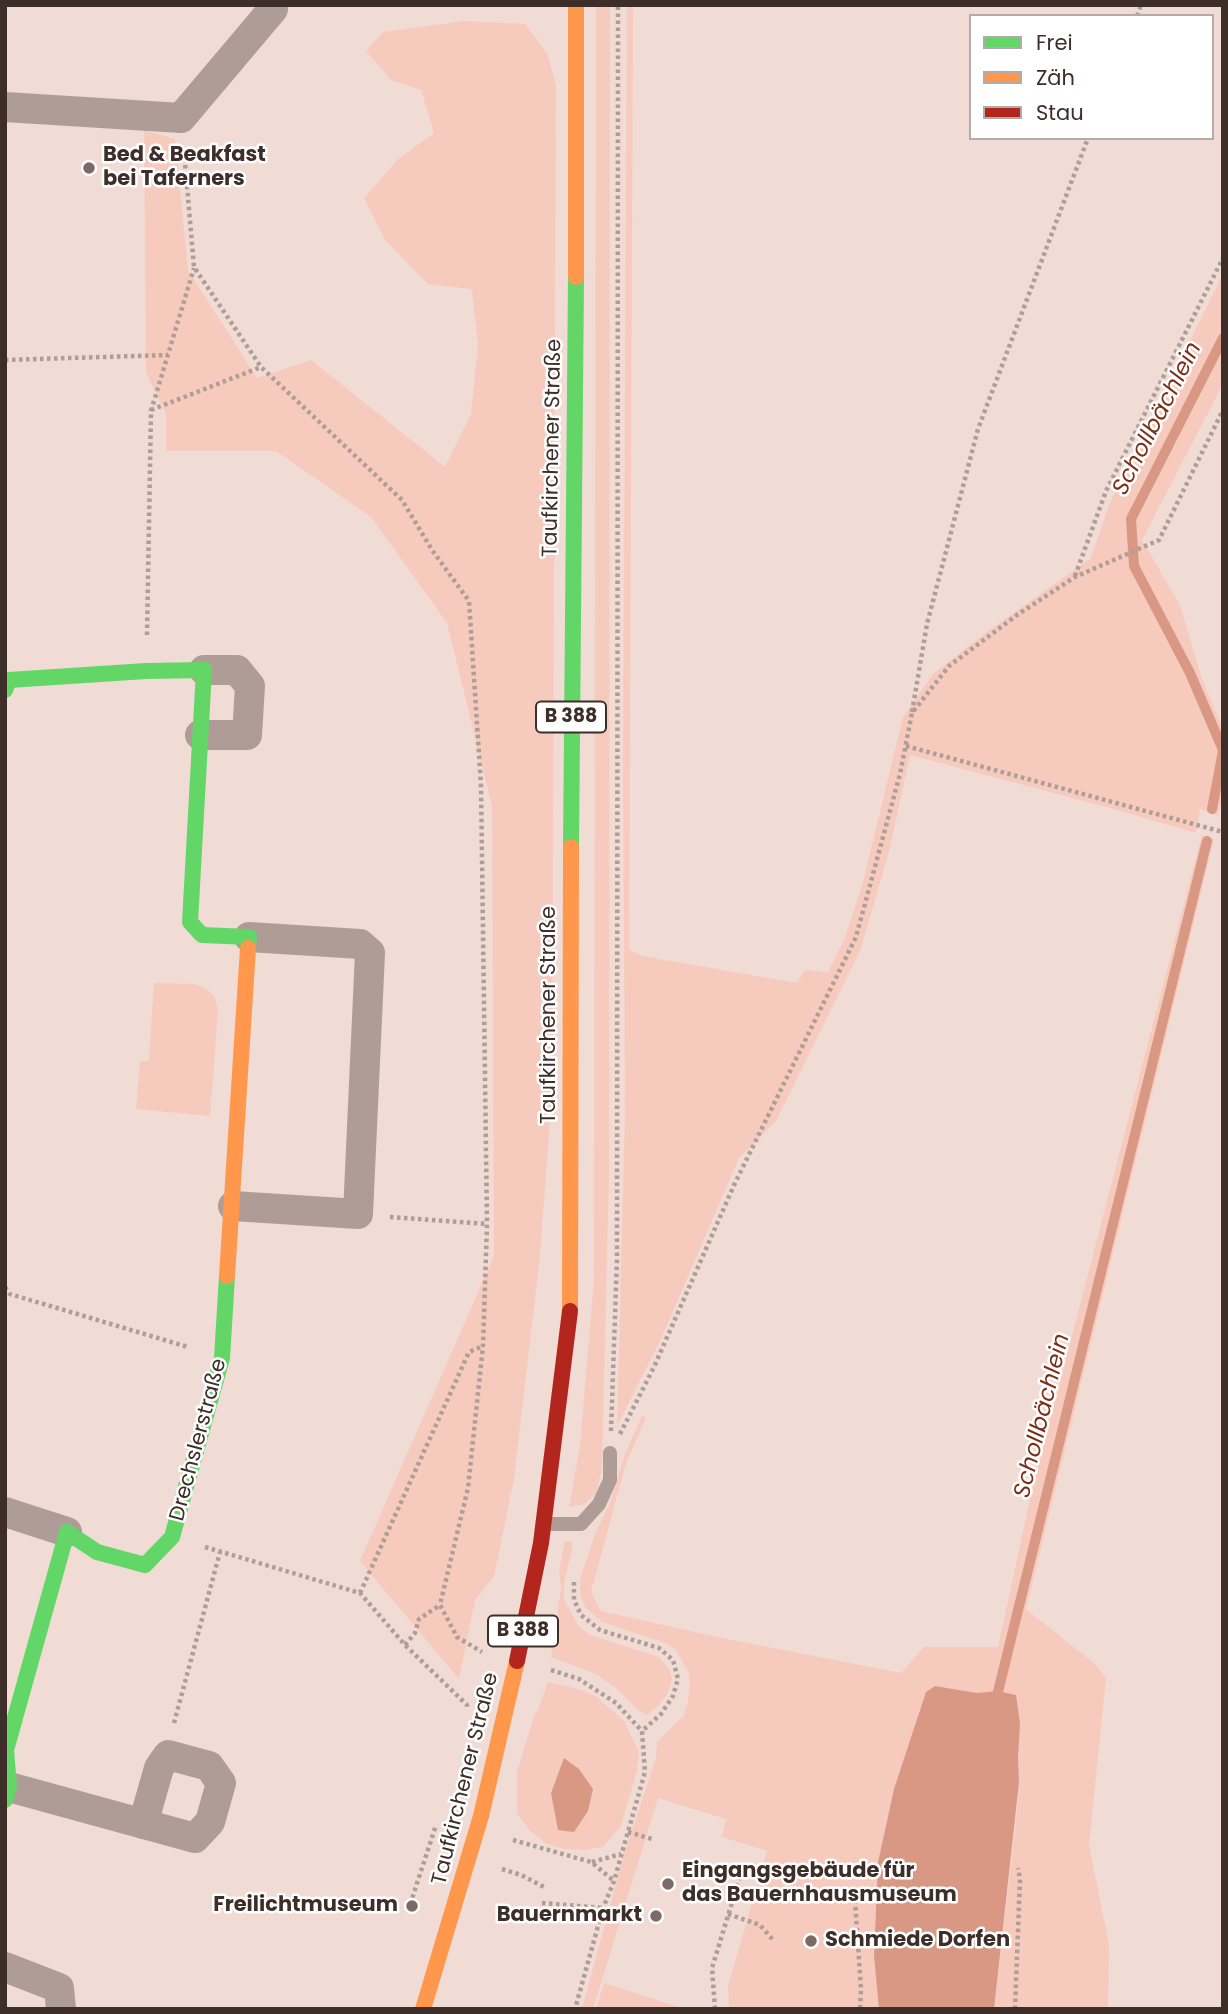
<!DOCTYPE html>
<meta charset="utf-8">
<style>
body{margin:0}
#map{position:relative;width:1228px;height:2014px;overflow:hidden;background:#f1dbd5;font-family:Poppins,sans-serif}
canvas{display:block}
.frame{position:absolute;inset:0;border:7px solid #3d2e29;pointer-events:none}
.legend{position:absolute;left:969px;top:14px;width:245px;height:126px;box-sizing:border-box;background:#fff;border:2px solid #b1aba9;margin:0;padding:9px 12px;list-style:none;font-size:21px;color:#3d2e29}
.legend li{display:flex;align-items:center;gap:14px;height:35px}
.legend b{width:35px;border:2px solid #b1aba9}
</style>
<div id="map">
<canvas width="1228" height="2014"></canvas>
<div class="frame"></div>
<ul class="legend">
<li><b style="height:9px;background:#63d668"></b>Frei</li>
<li><b style="height:9px;background:#ff974d"></b>Zäh</li>
<li><b style="height:9px;background:#b3261e"></b>Stau</li>
</ul>
</div>
<script>
const g = document.querySelector('canvas').getContext('2d');
g.lineJoin = 'round';
function paint(path, color) { g.fillStyle = color; g.fill(path, 'evenodd'); }
const toPath = rows => new Path2D(rows.map(r => 'M' + r).join(''));
function trace(path, color, width, dash) { g.strokeStyle = color; g.lineWidth = width; g.lineCap = dash ? 'butt' : 'round'; g.setLineDash(dash || []); g.stroke(path); }
function drawText(font, color, halo, rows, align = 'center') {
  g.font = font + ' Poppins,sans-serif'; g.lineWidth = 5; g.setLineDash([]); g.textBaseline = 'middle'; g.strokeStyle = halo; g.fillStyle = color; for (const [text, x, y, turn = 0] of rows) {
    g.save(); g.translate(x, y); g.rotate((+turn || 0) * Math.PI / 180); g.textAlign = isNaN(turn) ? turn : align; if (halo) g.strokeText(text, 0, 0); g.fillText(text, 0, 0); g.restore();
  }
}
paint(toPath([
 [596,5,610,5,609,1174,602,1466,597,1492,585,1504,569,1507,580,1446,594,1279],
 [627,5,633,5,629,950,642,956,797,983,805,970,828,972,844,940,862,886,903,717,933,674,984,634,1091,558,1109,505,1223,274,1223,384,1142,540,1180,605,1202,679,1223,729,1223,792,1218,816,1200,809,1196,833,1110,808,910,755,889,852,860,951,776,1121,739,1158,661,1339,617,1426,625,1111,623,764],
 [465,21,525,24,547,53,556,86,552,1091,540,1256,514,1479,494,1576,475,1600,459,1679,360,1561,494,1256,492,806,447,623,371,517,276,451,166,451,166,414,146,372,144,130,175,139,188,270,257,378,311,360,445,467,471,414,478,344,472,289,428,284,385,240,364,198,397,160,434,133,421,90,391,80,366,51,383,32],
 [1202,835,1214,839,1026,1609,1095,1664,1106,1678,1089,1845,1109,1944,1108,2009,994,2009,1016,1818,1019,1782,1018,1757,998,1691,977,1693,935,1686,894,1789,878,1862,874,1956,879,2009,729,2009,728,1986,767,1851,722,1837,726,1819,658,1798,593,2009,582,2009,623,1858,656,1758,657,1742,684,1715,688,1700,690,1684,688,1671,675,1649,665,1643,602,1622,585,1607,580,1594,580,1579,595,1534,610,1503,625,1454,642,1416,646,1418,626,1463,591,1592,601,1611,712,1636,901,1673,924,1647,998,1647,1032,1490],
 [154,983,194,984,207,989,215,997,218,1010,210,1116,136,1109,140,1061,149,1061],
 [565,1541,572,1542,572,1550,564,1583,564,1599,577,1624,590,1635,659,1657,669,1669,672,1679,668,1693,659,1705,647,1715,638,1710,617,1689,596,1674,551,1657,561,1588,559,1571],
 [548,1682,582,1690,597,1697,624,1721,639,1752,637,1771,621,1826,603,1847,584,1850,563,1849,545,1843,529,1830,517,1813,517,1772,535,1713,538,1710],
 [604,1983,685,2009,596,2009]
]), '#f6cbbe');
paint(toPath([
 [935,1686,977,1693,997,1691,1016,1695,1020,1724,1018,1757,1019,1782,994,2009,879,2009,874,1956,878,1862,894,1789,926,1692],
 [564,1758,579,1769,593,1789,588,1811,574,1832,558,1830,551,1793]
]), '#d89884');
trace(toPath([
 [1223,338,1131,519,1134,566,1190,673,1223,750],
 [1212,809,1223,751],
 [995,1704,1207,841]
]), '#d89884', 10);
trace(toPath([
 [1137,16,1141,5],
 [184,151,194,267,261,367,402,500,432,550,469,601,481,785,487,1224,483,1346,468,1488,440,1605,457,1637,482,1652],
 [5,360,168,355],
 [151,410,261,367],
 [1075,576,1106,491,1223,258],
 [147,635,151,411,194,268],
 [912,712,927,624,978,429,1088,138],
 [906,746,1223,832],
 [390,1217,487,1224],
 [5,1287,10,1294,188,1347],
 [611,1431,617,1259,618,5],
 [620,1434,654,1367,735,1183,856,937,900,774,912,713,949,666,1017,615,1075,577,1159,540,1223,410],
 [205,1547,360,1593,405,1645,467,1705,467,1709],
 [574,1582,574,1600,581,1615,600,1630,659,1648,673,1660,678,1679,673,1696,661,1714,642,1731],
 [360,1593,469,1352,483,1346],
 [405,1645,415,1633,419,1619,440,1605],
 [551,1670,579,1679,616,1703,642,1731,645,1772,614,1881,603,1908,575,2009],
 [174,1723,220,1552],
 [628,1832,652,1839],
 [513,1840,591,1862,614,1881],
 [592,1862,621,1854],
 [502,1869,521,1875,546,1888],
 [855,1900,861,1989,860,2009],
 [542,1903,603,1908,630,1916],
 [408,1911,436,1825],
 [728,1914,760,1925,773,1940],
 [715,2009,712,1968,741,1873],
 [1015,2009,1020,1879,1018,1868]
]), '#af9d98', 4.5, [3.5, 3.5]);
trace(toPath([
 [544,1524,581,1524,599,1504,610,1480,610,1453]
]), '#b09c96', 14);
trace(toPath([
 [5,107,181,118,273,9,273,5],
 [200,735,247,735,250,686,237,670,204,670],
 [233,1206,358,1214,370,953,360,944,249,937],
 [5,1512,67,1532],
 [9,1787,195,1838,210,1822,221,1783,209,1766,168,1755,159,1768,143,1824],
 [5,1967,59,1988,61,2009]
]), '#b09c96', 30);
trace(toPath([
 [5,690,9,680,146,671,204,670,190,922,202,935,249,937,248,948],
 [571,847,576,277],
 [5,1800,9,1787,6,1750,67,1532,97,1552,145,1565,172,1537,222,1358,227,1276]
]), '#63d668', 16);
trace(toPath([
 [576,277,576,5],
 [227,1276,248,948],
 [570,1311,571,847],
 [423,2009,481,1816,517,1661]
]), '#ff974d', 16);
trace(toPath([
 [517,1661,541,1543,570,1311]
]), '#b3261e', 16);
for (const [x, y, r, color] of [
 [89,168,7,"#7c6b65"],
 [668,1884,7,"#7c6b65"],
 [412,1906,7,"#7c6b65"],
 [656,1916,7,"#7c6b65"],
 [811,1941,7,"#7c6b65"]
]) { const dot = new Path2D(); dot.arc(x, y, r, 0, 2 * Math.PI); g.fillStyle = color; g.fill(dot); trace(dot, '#fff', 2.5); }
for (const [x, y, w] of [
 [571,717,70],
 [523,1631,70]
]) { const box = new Path2D(); box.roundRect(x - w / 2, y - 15.5, w, 31, 5); g.fillStyle = '#fff'; g.fill(box); trace(box, '#3d2e29', 2); }
drawText('bold 19px', '#3d2e29', null, [
 ["B 388",571,717],
 ["B 388",523,1631]
]);
drawText('bold 21px', '#3d2e29', '#fff', [
 ["Bed & Beakfast",103,156],
 ["bei Taferners",103,180],
 ["Eingangsgebäude für",682,1872],
 ["das Bauernhausmuseum",682,1896],
 ["Freilichtmuseum",398,1906,"right"],
 ["Bauernmarkt",642,1916,"right"],
 ["Schmiede Dorfen",825,1941]
], 'left');
drawText('21px', '#3d2e29', '#fff', [
 ["Taufkirchener Straße",553,448,-89],
 ["Taufkirchener Straße",550,1015,-90],
 ["Drechslerstraße",199,1440,-75],
 ["Taufkirchener Straße",466,1779,-76]
]);
drawText('italic 23px', '#7c3017', '#fff', [
 ["Schollbächlein",1158,419,-63],
 ["Schollbächlein",1043,1416,-76]
]);
</script>
